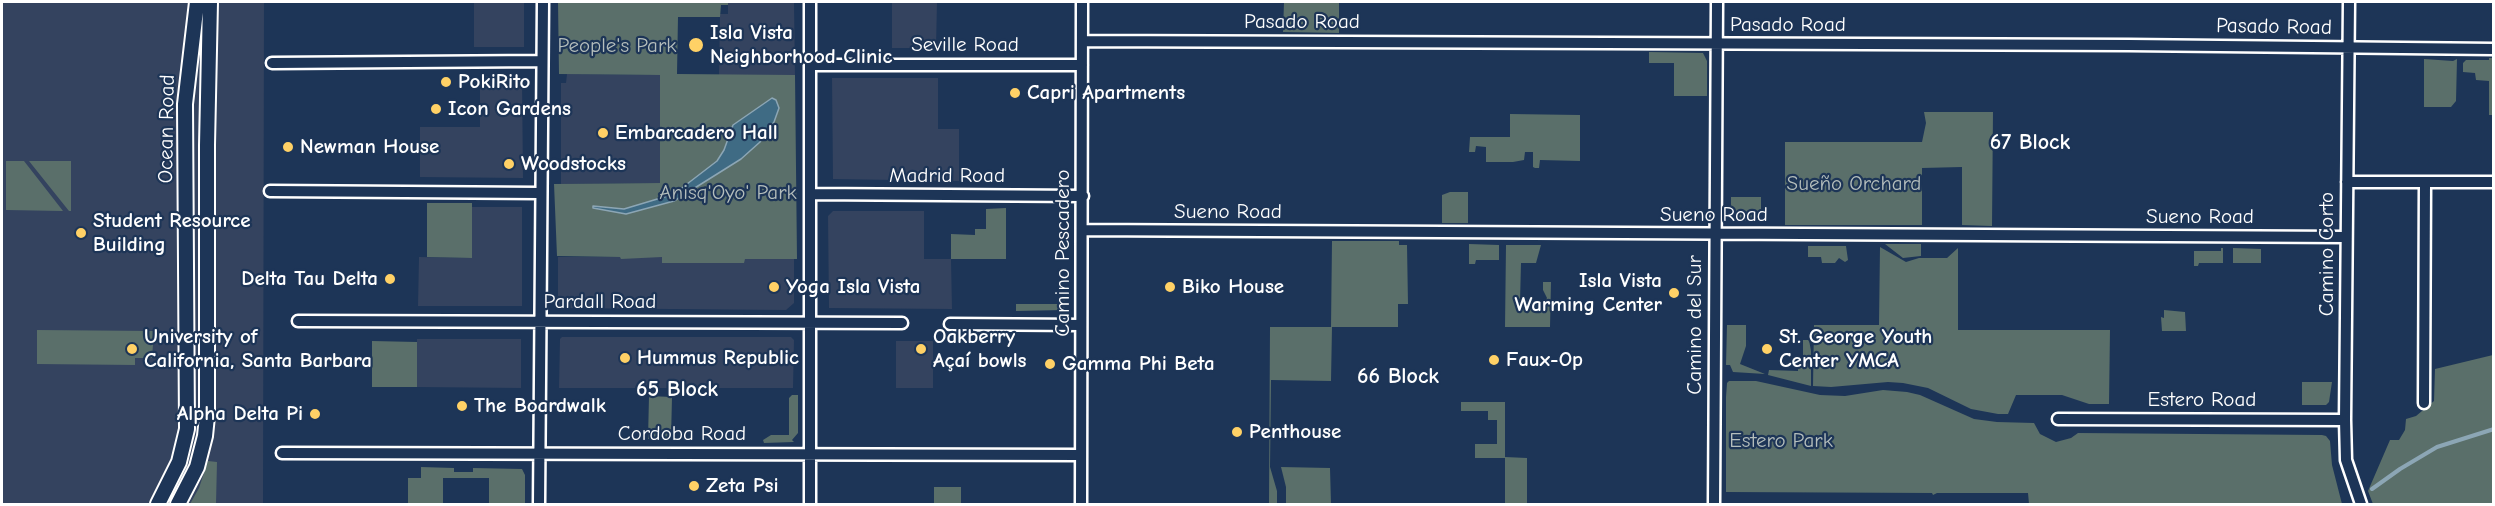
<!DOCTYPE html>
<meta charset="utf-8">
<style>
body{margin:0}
#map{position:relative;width:2495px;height:506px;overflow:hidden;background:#1d3557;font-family:"Comic Neue",sans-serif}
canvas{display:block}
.frame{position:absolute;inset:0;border:3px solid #fff;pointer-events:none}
</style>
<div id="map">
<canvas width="2495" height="506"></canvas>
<div class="frame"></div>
</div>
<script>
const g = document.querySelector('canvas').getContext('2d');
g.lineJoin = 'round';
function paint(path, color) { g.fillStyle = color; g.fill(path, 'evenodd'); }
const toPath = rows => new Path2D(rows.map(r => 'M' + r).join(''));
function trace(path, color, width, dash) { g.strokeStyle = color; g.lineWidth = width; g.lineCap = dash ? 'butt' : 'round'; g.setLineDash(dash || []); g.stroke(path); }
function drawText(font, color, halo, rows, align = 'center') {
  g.font = font + ' "Comic Neue",sans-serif'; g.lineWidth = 4.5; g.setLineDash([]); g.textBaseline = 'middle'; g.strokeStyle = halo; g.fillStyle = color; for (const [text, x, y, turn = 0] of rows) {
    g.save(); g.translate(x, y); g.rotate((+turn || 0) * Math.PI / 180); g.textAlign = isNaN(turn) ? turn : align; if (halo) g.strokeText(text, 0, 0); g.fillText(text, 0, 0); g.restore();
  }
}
paint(toPath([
 [2,2,264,2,263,504,2,504],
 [474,2,524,2,524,47,474,47],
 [728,2,794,2,795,75,719,75,720,14,728,14],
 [892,2,937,2,936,48,892,48],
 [567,74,660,75,660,183,561,184,561,83,566,83],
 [480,76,518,76,522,78,523,178,420,177,420,127,480,127],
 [832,78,938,78,938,129,959,129,959,181,833,179],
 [472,207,522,207,522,306,418,306,419,257,472,258],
 [833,211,924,211,924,259,951,259,952,309,829,308,828,216],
 [558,257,662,257,663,263,744,263,744,259,794,259,794,303,786,310,558,308],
 [562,337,791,337,794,340,793,388,559,388,560,339],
 [417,339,521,339,521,388,417,387],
 [896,341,933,341,933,388,896,388]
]), '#34435f');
paint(toPath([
 [558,2,728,2,728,5,721,5,720,17,678,17,677,74,795,75,797,259,745,259,744,263,662,263,662,257,621,259,620,257,557,256,554,184,660,183,660,75,559,74],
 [1284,2,1339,2,1339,33,1283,32],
 [1649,52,1703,53,1707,61,1707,96,1674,96,1674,63,1649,63],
 [2489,58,2493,58,2493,115,2489,115,2489,81,2476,80,2475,73,2463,72,2463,63,2466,60,2489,60],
 [2424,59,2453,61,2457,59,2456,101,2451,107,2424,107],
 [1924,112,1993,112,1992,226,1962,225,1962,167,1922,168,1922,225,1785,225,1785,142,1922,142,1926,123],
 [1510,114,1580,115,1580,161,1540,160,1539,168,1535,168,1533,167,1533,152,1525,152,1524,160,1513,162,1486,162,1486,147,1476,146,1475,152,1469,152,1470,137,1510,137],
 [6,161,24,161,63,211,6,210],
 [29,161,71,161,71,211,69,211],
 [1450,192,1468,192,1468,223,1442,223,1442,195],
 [1731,197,1761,197,1761,221,1736,221,1731,216],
 [427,203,472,203,472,258,427,257],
 [1006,208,1006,259,951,259,951,234,975,235,975,229,986,229,986,209],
 [1332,241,1399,241,1399,245,1407,245,1408,304,1398,304,1398,327,1332,327,1331,381,1271,380,1270,467,1277,491,1277,504,1269,504,1270,327,1331,327],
 [1469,244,1499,245,1499,260,1476,260,1475,264,1469,264],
 [1885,244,1921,244,1921,256,1903,258],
 [1506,245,1541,245,1536,263,1521,263,1520,302,1544,305,1547,298,1543,290,1543,282,1551,282,1550,327,1505,327],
 [1808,246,1846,246,1848,260,1845,262,1839,258,1835,263,1822,263,1821,257,1808,257],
 [1880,247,1906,262,1919,258,1947,258,1958,248,1958,330,2110,330,2109,404,2089,404,2062,395,2016,395,2008,414,1998,414,1971,409,1928,388,1903,383,1888,382,1831,387,1813,386,1814,325,1879,325],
 [2221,248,2223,248,2223,263,2199,263,2198,266,2194,266,2194,251,2221,251],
 [2233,248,2261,249,2261,263,2233,263],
 [1061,288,1066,288,1064,310,1016,311,1016,304,1060,304],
 [2164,310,2185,312,2186,331,2162,331,2161,317,2164,318],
 [1727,325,1746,325,1746,346,1740,364,1765,374,1733,372,1730,365,1726,365],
 [37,330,154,331,152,358,135,358,135,365,37,364],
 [1803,340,1809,340,1811,351,1811,386,1768,375,1769,370,1798,371,1798,360,1803,360],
 [372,341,417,342,417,387,372,387],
 [2493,355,2493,504,2373,504,2368,491,2390,440,2399,440,2405,430,2406,419,2416,416,2434,401,2435,369],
 [1729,381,1756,381,1820,395,1845,396,1883,390,1907,392,1920,395,1974,419,1997,422,2034,423,2040,434,2056,442,2071,438,2078,433,2322,435,2326,436,2330,441,2332,465,2342,504,2029,504,2028,493,1937,493,1933,495,1932,493,1726,492,1726,397,1727,383],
 [2302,382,2332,382,2329,402,2326,405,2302,405],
 [792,395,798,395,798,433,792,440,794,442,764,443,763,440,771,435,789,435,789,398],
 [649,396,672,397,671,439,648,439],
 [1461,402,1505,402,1505,457,1527,458,1527,504,1505,504,1505,458,1475,458,1475,444,1497,444,1497,420,1488,420,1488,411,1461,411],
 [208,461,217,462,216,504,190,504,199,488],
 [421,467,454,468,454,472,473,472,473,468,522,469,525,475,525,504,489,504,489,478,443,478,443,504,408,504,408,478,421,478],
 [1281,467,1330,468,1331,504,1286,504,1286,487],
 [934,487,961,487,961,504,934,504]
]), '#5a6f6a');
const water = toPath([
 [772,98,776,100,779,108,774,122,760,142,741,159,674,201,626,214,593,208,593,206,624,209,674,194,717,161,724,150,733,125,772,98]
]);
paint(water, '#3f6b84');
trace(water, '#8ca6b5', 1.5);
trace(toPath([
 [2372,489,2400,469,2437,447,2494,429]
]), '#8ca6b5', 4);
const minor = toPath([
 [810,2,810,504],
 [2349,2,2345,420,2346,460,2361,504],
 [1082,41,2129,45,2494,49],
 [272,63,542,61],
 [811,65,1082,65],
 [2347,182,2494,182],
 [270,191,540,193],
 [811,194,1083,196],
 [1082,230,2346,237],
 [298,321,902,323],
 [950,324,1081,325],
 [2424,403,2425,182],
 [2058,419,2345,420],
 [282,453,1081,455],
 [539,504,543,2],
 [1081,504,1082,2],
 [1714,504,1717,2]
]);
const tertiary = toPath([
 [158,504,179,462,187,429,185,104,197,2],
 [178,504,197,467,205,436,207,416,207,145,210,2]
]);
trace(minor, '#fff', 15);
trace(tertiary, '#fff', 18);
trace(minor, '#1d3557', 10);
trace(tertiary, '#1d3557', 14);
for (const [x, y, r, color] of [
 [696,45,8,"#ffd166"],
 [446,82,6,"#ffd166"],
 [1015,93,6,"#ffd166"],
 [436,109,6,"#ffd166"],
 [603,133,6,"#ffd166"],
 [288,147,6,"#ffd166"],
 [509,164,6,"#ffd166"],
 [81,233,6,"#ffd166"],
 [390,279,6,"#ffd166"],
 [774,287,6,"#ffd166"],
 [1170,287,6,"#ffd166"],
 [1674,293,6,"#ffd166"],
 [132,349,6,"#ffd166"],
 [921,349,6,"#ffd166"],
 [1767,349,6,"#ffd166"],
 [625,358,6,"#ffd166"],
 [1494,360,6,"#ffd166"],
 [1050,364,6,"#ffd166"],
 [462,406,6,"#ffd166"],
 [315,414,6,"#ffd166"],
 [1237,432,6,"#ffd166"],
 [694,486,6,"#ffd166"]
]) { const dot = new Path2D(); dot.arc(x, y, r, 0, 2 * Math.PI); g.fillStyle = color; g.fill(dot); trace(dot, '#1d3557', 2); }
drawText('21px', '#fff', '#1d3557', [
 ["Pasado Road",1302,22],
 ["Pasado Road",1788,25],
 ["Pasado Road",2274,27,1],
 ["Seville Road",965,45],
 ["Ocean Road",167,129,-89],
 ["Madrid Road",947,176],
 ["Sueno Road",1228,212],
 ["Sueno Road",1714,215],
 ["Sueno Road",2200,217],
 ["Camino Pescadero",1063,253,-90],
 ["Camino Corto",2327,254,-90],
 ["Pardall Road",600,302],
 ["Camino del Sur",1695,325,-90],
 ["Estero Road",2202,400],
 ["Cordoba Road",682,434]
]);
drawText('bold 21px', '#fff', '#1d3557', [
 ["Isla Vista",710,33],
 ["Neighborhood Clinic",710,57],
 ["PokiRito",458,82],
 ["Capri Apartments",1027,93],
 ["Icon Gardens",448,109],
 ["Embarcadero Hall",615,133],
 ["Newman House",300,147],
 ["Woodstocks",521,164],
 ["Student Resource",93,221],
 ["Building",93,245],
 ["Delta Tau Delta",378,279,"right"],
 ["Isla Vista",1662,281,"right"],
 ["Warming Center",1662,305,"right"],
 ["Yoga Isla Vista",786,287],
 ["Biko House",1182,287],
 ["University of",144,337],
 ["California, Santa Barbara",144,361],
 ["Oakberry",933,337],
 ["Açaí bowls",933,361],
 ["St. George Youth",1779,337],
 ["Center YMCA",1779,361],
 ["Hummus Republic",637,358],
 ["Faux-Op",1506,360],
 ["Gamma Phi Beta",1062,364],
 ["The Boardwalk",474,406],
 ["Alpha Delta Pi",303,414,"right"],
 ["Penthouse",1249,432],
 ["Zeta Psi",706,486]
], 'left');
drawText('21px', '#b5bebc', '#1d3557', [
 ["People's Park",617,46],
 ["Sueño Orchard",1854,184],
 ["Anisq'Oyo' Park",728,193],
 ["Estero Park",1781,441]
]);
drawText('bold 22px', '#fff', '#1d3557', [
 ["67 Block",2030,143],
 ["66 Block",1398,377],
 ["65 Block",677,390]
]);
</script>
